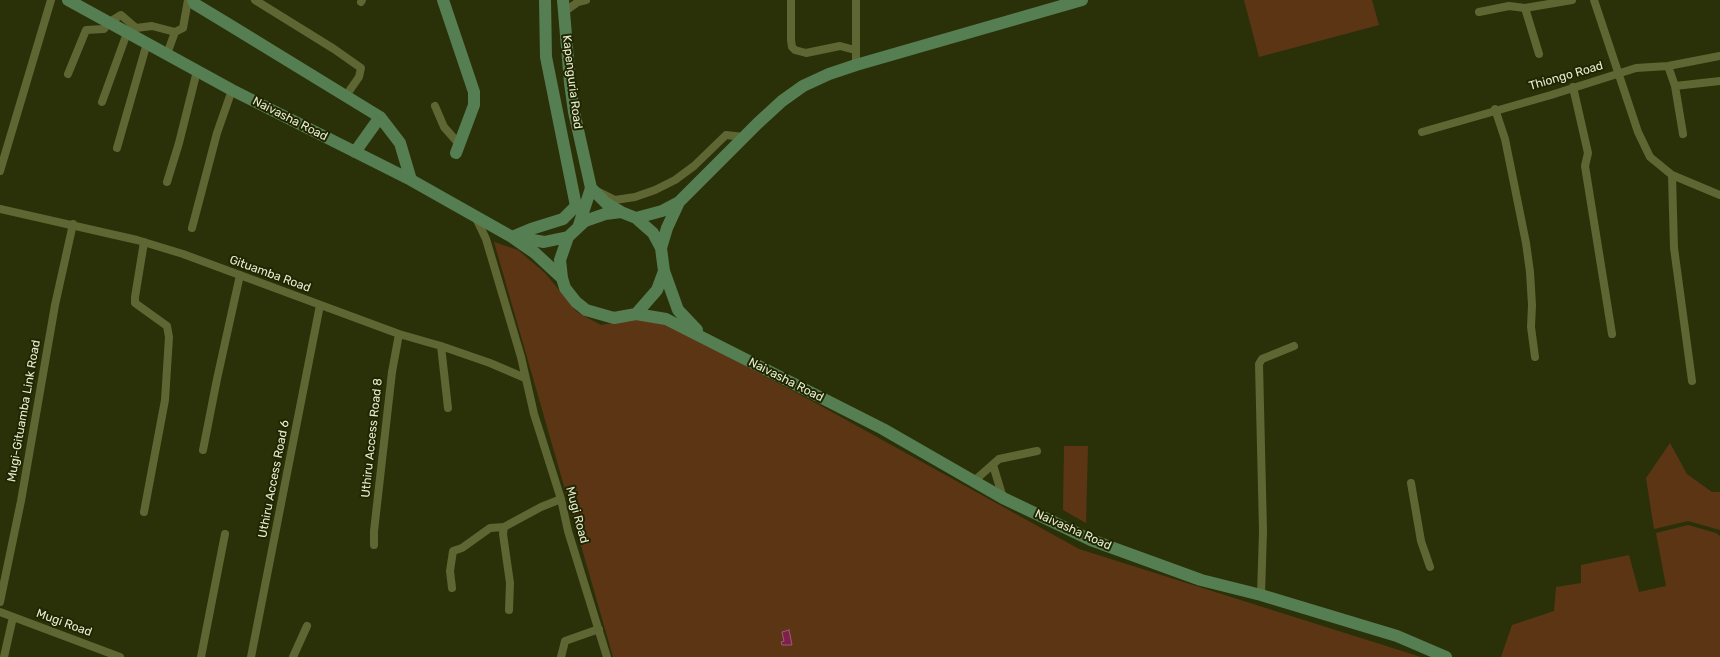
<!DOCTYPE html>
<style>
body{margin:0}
canvas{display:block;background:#2a3007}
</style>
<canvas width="1720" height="657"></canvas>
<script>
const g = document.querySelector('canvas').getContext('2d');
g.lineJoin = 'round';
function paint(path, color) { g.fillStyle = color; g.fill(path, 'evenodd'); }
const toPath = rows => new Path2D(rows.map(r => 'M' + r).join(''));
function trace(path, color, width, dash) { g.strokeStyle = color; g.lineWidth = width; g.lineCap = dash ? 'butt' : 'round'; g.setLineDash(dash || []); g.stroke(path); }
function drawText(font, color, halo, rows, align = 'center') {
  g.font = font + ' Rubik,sans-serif'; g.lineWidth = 4; g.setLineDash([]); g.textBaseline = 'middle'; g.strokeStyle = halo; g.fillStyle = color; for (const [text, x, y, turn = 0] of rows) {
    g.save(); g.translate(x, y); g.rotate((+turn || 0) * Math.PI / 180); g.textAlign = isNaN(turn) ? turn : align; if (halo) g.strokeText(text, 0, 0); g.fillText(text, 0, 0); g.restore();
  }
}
paint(toPath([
 [1244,0,1372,0,1379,25,1259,57],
 [494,242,518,250,545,273,577,312,601,325,630,320,646,319,668,325,812,401,1079,549,1421,657,613,657],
 [1670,443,1687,474,1712,492,1720,492,1720,530,1688,521,1654,529,1646,478],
 [1064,446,1088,446,1086,523,1063,510],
 [1688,525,1716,533,1720,536,1720,657,1501,657,1512,625,1554,611,1556,587,1581,583,1581,565,1629,555,1639,592,1666,586,1656,533]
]), '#5c3515');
const water = toPath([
 [789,630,792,645,782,645,781,642,784,641,782,632,789,630]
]);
paint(water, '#7f1f4b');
trace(water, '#9e5c73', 1);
trace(toPath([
 [255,0,334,49,361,68,359,77,345,97],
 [791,0,791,40,792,47,795,50,806,53,840,46,855,50],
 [1594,0,1638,132,1650,157,1672,175,1720,195],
 [361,2,362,0],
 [1525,8,1539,54],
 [564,12,578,2,586,0],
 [1479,12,1509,6,1525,8,1572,0],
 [167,54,175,32,183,28,188,0],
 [856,65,856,0],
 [1668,66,1675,86,1720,81],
 [68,74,86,30,104,29,108,23,121,15,136,28,152,26,175,32],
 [1675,86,1683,134],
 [1573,87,1588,153,1585,166,1612,334],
 [102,102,127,33],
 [435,106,444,127,459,144],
 [1495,109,1505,139,1526,243,1530,272,1532,305,1531,327,1535,357],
 [1422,132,1551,95,1636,68,1668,66,1720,56],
 [117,148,147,43],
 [0,171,51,0],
 [1672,175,1674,248,1692,381],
 [167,182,179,143,197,71],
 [599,192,615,200,635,197,655,190,675,180,694,166,726,135,744,137],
 [0,209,137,240,183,254,399,334,441,346,490,363,525,378],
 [476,218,486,239,521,357,534,414,561,499,568,531,607,657],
 [192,228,217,133,232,90],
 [144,242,135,297,135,303,167,326,169,337,165,400,144,512],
 [441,346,448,408],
 [203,450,217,379,240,275],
 [993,465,1003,498],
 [974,481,999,459,1037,451],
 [1411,483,1421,541,1430,567],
 [504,527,503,534,510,583,509,610],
 [374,545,374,531,392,372,399,334],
 [452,588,450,571,453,551,462,548,490,528,504,527,541,507,561,499],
 [1261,595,1263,531,1259,364,1262,359,1294,346],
 [0,602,21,501,55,305,73,224],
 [0,612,120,657],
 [4,657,13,617],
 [201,657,225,534],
 [251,657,320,305],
 [293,657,307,626],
 [561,657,565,641,599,629]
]), '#5e6633', 8);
trace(toPath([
 [68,0,232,90,411,180,512,237,535,253,562,278],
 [193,0,195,4,228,24,380,117,400,143,411,180],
 [443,0,474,92,474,105,456,153],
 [563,0,570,83,574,112,591,188,579,225],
 [355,152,380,117],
 [591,188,606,203,621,212],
 [636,218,662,211,679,202],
 [512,237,531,229,563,219,576,206,546,57,545,0],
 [515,237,544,242,568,237],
 [661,248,667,228,679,202,758,123,782,101,803,86,829,74,856,65,1082,0],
 [664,271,678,310,697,330],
 [636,314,657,290,664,271,661,248,653,233,636,218,621,212,605,214,585,221,568,237,560,260,562,278,565,288,576,302,586,310,614,318,636,314,666,319,883,429,1003,498,1091,540,1201,580,1261,595,1397,636,1446,657]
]), '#567e53', 12);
drawText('12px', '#e6ecd1', '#202600', [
 ["Thiongo Road",1566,76,-16],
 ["Kapenguria Road",572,82,83],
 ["Naivasha Road",290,119,27],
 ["Gituamba Road",270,274,20],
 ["Naivasha Road",786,380,27],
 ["Mugi-Gituamba Link Road",24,411,-80],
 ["Uthiru Access Road 8",372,438,-84],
 ["Uthiru Access Road 6",274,479,-79],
 ["Mugi Road",577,515,75],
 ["Naivasha Road",1073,530,24],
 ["Mugi Road",64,623,20]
]);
</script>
